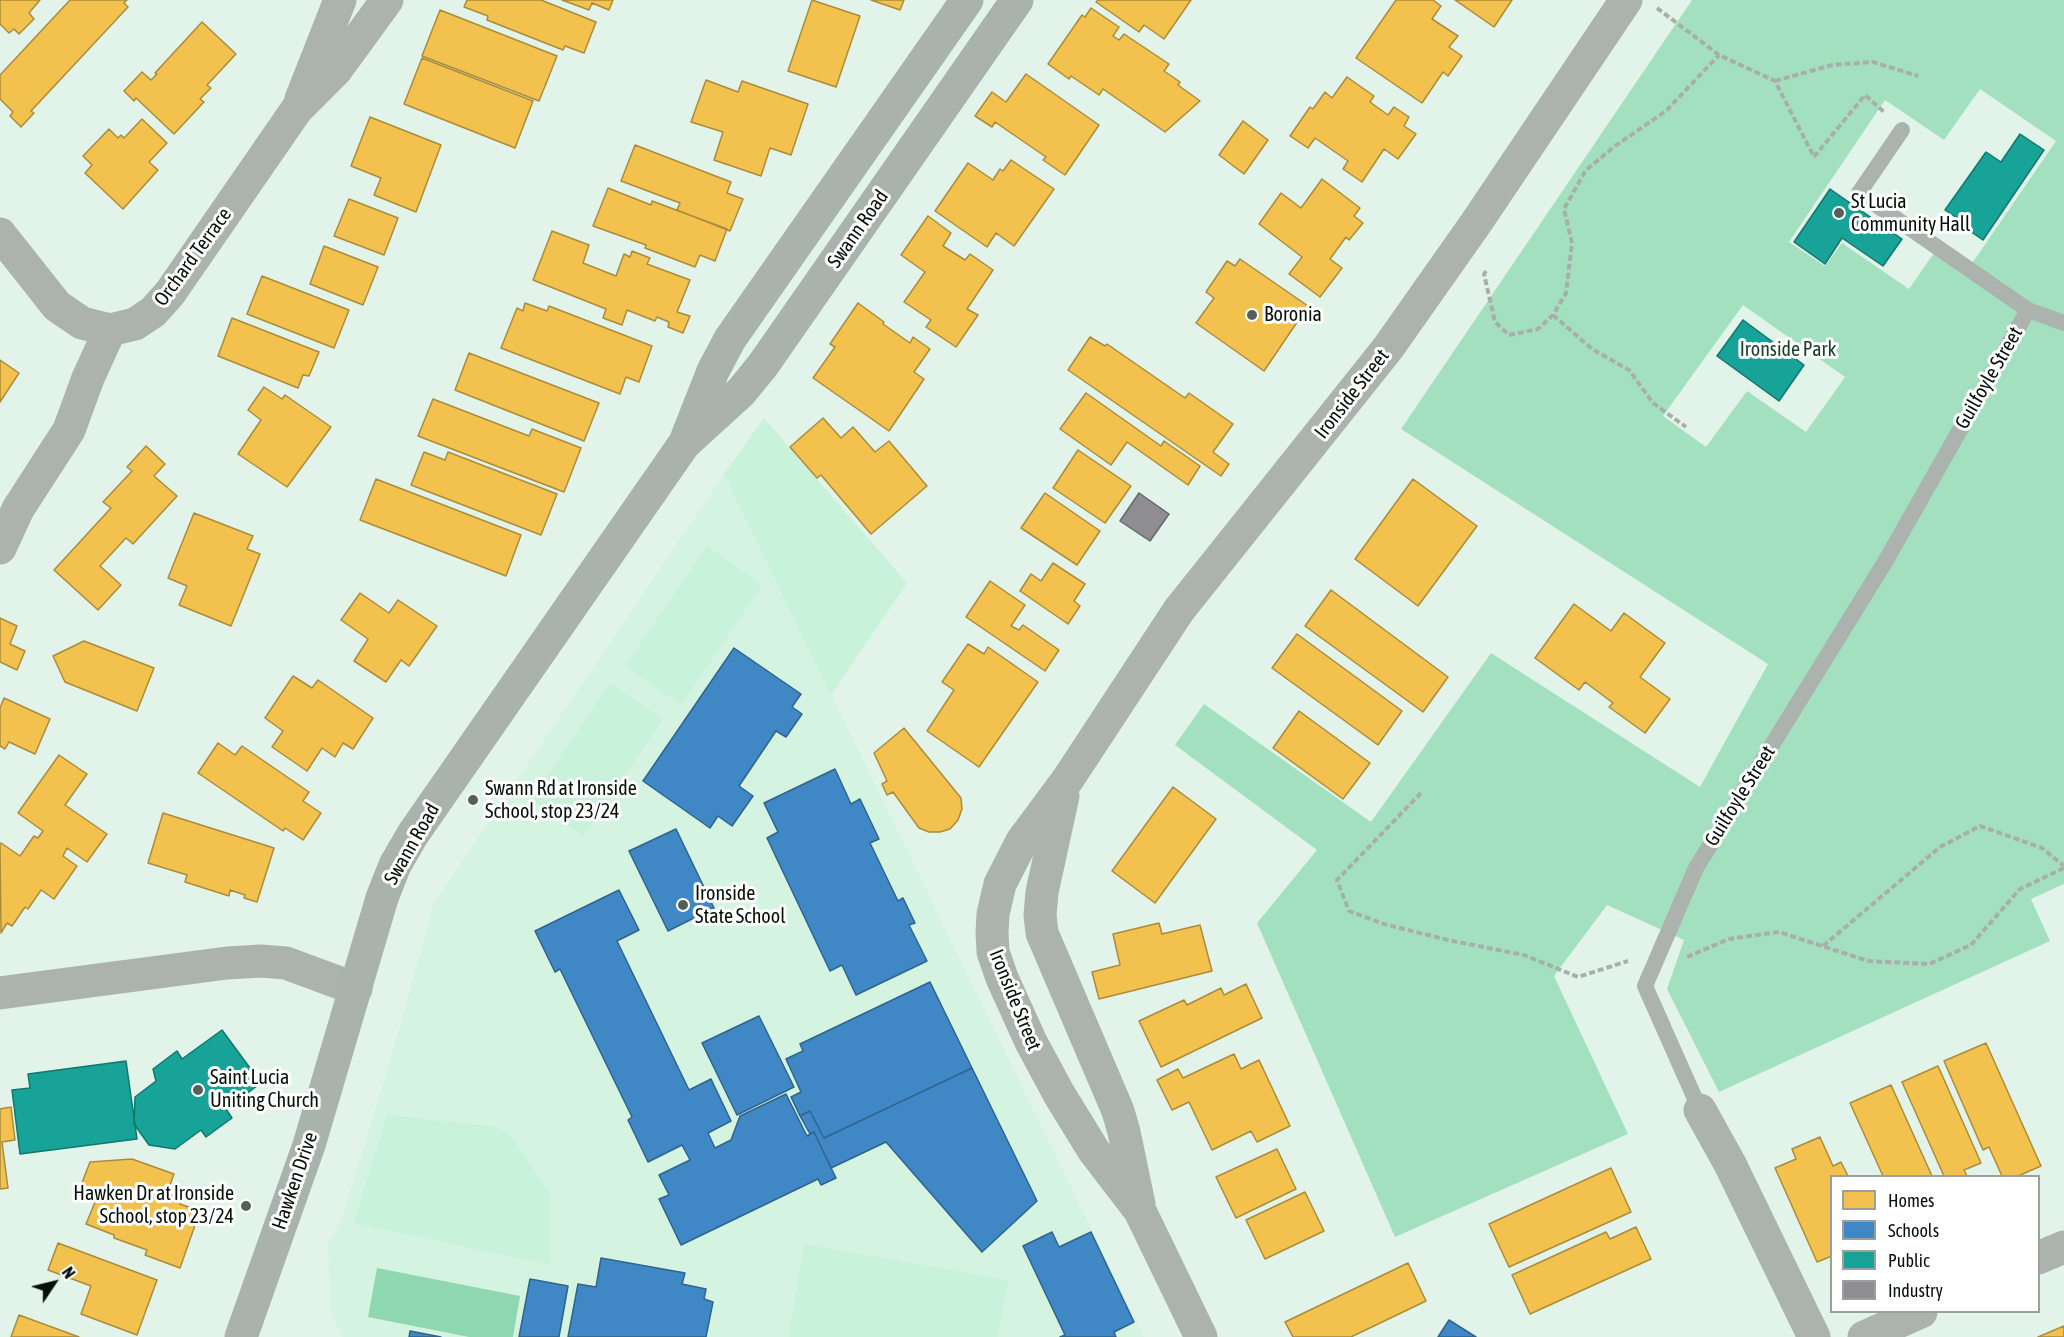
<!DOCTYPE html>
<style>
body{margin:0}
#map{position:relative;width:2064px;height:1337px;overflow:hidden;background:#e2f4e9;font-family:"Asap Condensed",sans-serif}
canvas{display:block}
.legend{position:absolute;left:1830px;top:1175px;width:210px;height:138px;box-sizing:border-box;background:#fff;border:2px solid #9b9f9d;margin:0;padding:8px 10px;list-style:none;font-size:18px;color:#05100a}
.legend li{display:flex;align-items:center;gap:12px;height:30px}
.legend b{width:30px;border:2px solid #9b9f9d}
.north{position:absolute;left:24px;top:1253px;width:60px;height:60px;-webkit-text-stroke:4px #fff;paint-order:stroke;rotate:55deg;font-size:16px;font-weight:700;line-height:24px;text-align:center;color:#05100a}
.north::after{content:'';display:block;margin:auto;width:21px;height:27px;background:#05100a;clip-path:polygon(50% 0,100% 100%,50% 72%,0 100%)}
</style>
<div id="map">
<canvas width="2064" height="1337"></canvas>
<ul class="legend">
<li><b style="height:16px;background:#f2c14e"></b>Homes</li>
<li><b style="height:16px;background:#3f88c5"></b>Schools</li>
<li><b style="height:16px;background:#17a398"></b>Public</li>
<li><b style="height:16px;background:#8d8d92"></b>Industry</li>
</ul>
<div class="north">N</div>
</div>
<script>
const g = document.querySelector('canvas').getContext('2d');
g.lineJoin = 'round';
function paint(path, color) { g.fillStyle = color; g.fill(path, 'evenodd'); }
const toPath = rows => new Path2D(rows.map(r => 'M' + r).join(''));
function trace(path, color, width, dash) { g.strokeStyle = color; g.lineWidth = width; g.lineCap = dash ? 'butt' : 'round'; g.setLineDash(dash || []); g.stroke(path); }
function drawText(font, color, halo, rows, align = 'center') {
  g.font = font + ' "Asap Condensed",sans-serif'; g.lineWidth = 6; g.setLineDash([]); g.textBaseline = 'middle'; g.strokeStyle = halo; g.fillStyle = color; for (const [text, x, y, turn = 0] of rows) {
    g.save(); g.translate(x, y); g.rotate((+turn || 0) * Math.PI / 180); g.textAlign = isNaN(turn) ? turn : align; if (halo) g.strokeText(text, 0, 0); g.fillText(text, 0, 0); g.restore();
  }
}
paint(toPath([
 [724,474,1144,1337,343,1337,330,1310,328,1245,342,1218,392,1054,434,903]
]), '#d5f3e1');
paint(toPath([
 [764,418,907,583,831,695,724,474],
 [707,546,762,585,681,705,625,666],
 [610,683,663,719,584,836,531,800],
 [387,1115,497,1127,511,1136,550,1194,551,1265,354,1223],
 [804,1244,1008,1280,998,1337,789,1337]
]), '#c9f2da');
paint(toPath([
 [1692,0,2064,0,2064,884,2031,899,2050,941,1719,1092,1667,989,1684,940,1607,905,1554,976,1628,1134,1395,1237,1257,923,1317,850,1175,745,1204,704,1371,822,1491,653,1700,787,1768,664,1401,429],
 [1980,89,2056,141,1964,275,1934,253,1909,289,1842,243,1825,266,1789,242,1885,100,1944,140],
 [1743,305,1845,377,1806,432,1747,391,1706,447,1663,416]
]), '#a3e0bf');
paint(toPath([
 [377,1268,520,1296,513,1337,469,1337,368,1317]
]), '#8fd7b0');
const homes = toPath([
 [0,0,40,0,29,13,34,19,19,34,14,29,9,33,0,24,0,0],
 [70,0,127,0,124,3,128,7,31,111,34,113,21,127,10,116,13,112,0,99,0,75,70,0],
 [467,0,541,0,596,22,584,53,565,46,563,50,487,20,488,16,464,7,467,0],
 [562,0,613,0,609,10,592,3,589,10,562,0],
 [812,0,860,16,836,87,788,71,812,0],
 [871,0,904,0,900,10,871,0],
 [1098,0,1191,0,1164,39,1144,25,1139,32,1096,2,1098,0],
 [1396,0,1433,0,1441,6,1432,19,1458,36,1449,47,1462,56,1448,76,1443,72,1422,103,1356,58,1396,0],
 [1455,0,1512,0,1494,27,1455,0],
 [1091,8,1119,27,1113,36,1119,40,1124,34,1169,64,1164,71,1180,82,1178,85,1200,101,1165,132,1103,89,1099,95,1071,76,1069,79,1048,64,1082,15,1085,17,1091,8],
 [440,10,557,56,539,101,422,56,440,10],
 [202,22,236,54,207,85,211,88,200,99,204,102,174,134,136,98,134,101,124,91,142,72,151,80,157,74,155,73,202,22],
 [422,58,533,101,515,148,404,104,422,58],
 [1026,74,1099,125,1065,175,1043,160,1046,157,995,122,992,127,975,116,992,92,1006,102,1026,74],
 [1347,77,1374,96,1370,102,1388,115,1394,107,1409,117,1404,126,1416,134,1398,159,1384,149,1362,182,1343,169,1348,161,1315,138,1308,148,1290,136,1310,107,1313,109,1325,92,1332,98,1347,77],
 [706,80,738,92,742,81,808,104,791,155,770,148,761,176,714,160,723,132,691,122,706,80],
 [370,117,441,145,416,212,374,195,381,178,351,166,370,117],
 [142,119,167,143,149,162,158,170,123,209,85,173,92,165,83,156,109,129,118,138,121,135,124,138,142,119],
 [1243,121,1268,140,1244,174,1219,155,1243,121],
 [635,145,731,182,727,193,743,199,730,231,677,210,680,203,621,181,635,145],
 [1011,160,1054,189,1014,246,996,233,987,247,935,211,968,163,993,180,1000,169,1003,171,1011,160],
 [1322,179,1360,208,1354,216,1363,223,1349,240,1346,237,1330,259,1342,268,1320,297,1289,274,1302,257,1259,224,1281,193,1301,208,1322,179],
 [608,188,651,205,652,201,727,229,715,261,700,255,695,267,645,248,646,245,593,226,608,188],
 [349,199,398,218,384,255,334,236,349,199],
 [928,216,951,233,943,246,965,260,970,254,993,270,967,309,978,315,956,347,926,327,931,320,904,302,925,272,901,255,928,216],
 [552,231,589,245,583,263,616,276,624,254,630,257,632,251,650,258,647,264,690,280,677,312,690,316,683,333,668,327,669,322,657,317,655,321,627,310,622,325,603,318,606,309,533,280,552,231],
 [324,246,378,267,363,305,310,284,324,246],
 [1240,259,1308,306,1264,371,1196,323,1214,298,1206,292,1227,261,1235,266,1240,259],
 [262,276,349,310,334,348,247,314,262,276],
 [525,303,547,311,549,306,652,346,639,382,626,377,620,394,501,348,517,308,523,311,525,303],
 [858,303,884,322,883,324,910,343,913,337,930,349,914,372,924,379,889,431,813,378,835,347,830,344,858,303],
 [232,318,319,352,309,376,303,375,298,388,218,356,232,318],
 [1090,337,1105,346,1107,344,1185,398,1189,393,1233,424,1213,452,1229,464,1221,476,1068,370,1090,337],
 [469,353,599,403,584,441,455,390,469,353],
 [0,360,19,373,0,402,0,360],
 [264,387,282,399,285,395,331,427,287,487,238,454,261,420,248,410,264,387],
 [1086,393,1161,446,1164,441,1200,466,1188,485,1127,442,1111,465,1060,429,1086,393],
 [433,399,529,436,532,429,581,448,564,492,418,436,433,399],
 [823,418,841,438,853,427,875,452,889,441,927,486,871,534,821,475,817,478,790,447,823,418],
 [146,446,165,464,154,476,177,496,133,544,126,538,100,566,121,585,98,610,54,570,111,508,103,502,132,471,127,467,146,446],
 [1078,450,1131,486,1105,523,1053,488,1078,450],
 [424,452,445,460,448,452,557,494,541,535,411,485,424,452],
 [376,479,521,535,506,576,360,520,376,479],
 [1413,479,1477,526,1418,606,1355,559,1413,479],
 [1045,493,1100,531,1077,565,1021,528,1045,493],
 [194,513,253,536,247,549,260,554,231,626,179,605,187,586,168,578,194,513],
 [1053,563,1085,584,1074,601,1080,606,1068,624,1020,591,1031,574,1041,581,1053,563],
 [990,581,1025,605,1011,626,1019,630,1023,625,1059,650,1045,671,966,617,990,581],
 [1331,590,1448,677,1423,712,1305,626,1331,590],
 [360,593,389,613,398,600,437,626,409,666,401,660,386,682,354,661,368,639,341,620,360,593],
 [1574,604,1611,631,1624,613,1665,643,1640,677,1670,699,1645,733,1609,707,1613,703,1585,682,1579,690,1535,658,1574,604],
 [0,618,17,626,10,644,25,651,17,670,0,662,0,618],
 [1297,634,1402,711,1378,745,1272,668,1297,634],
 [84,641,154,668,137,711,65,682,53,656,84,641],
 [968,644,984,654,988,647,1038,682,979,767,927,731,954,690,942,682,968,644],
 [293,676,312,688,318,680,373,718,353,749,343,743,335,757,322,748,307,771,272,747,283,731,265,718,293,676],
 [4,698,50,719,35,754,9,742,5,749,0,746,0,708,4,698],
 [1299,711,1370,763,1343,799,1273,748,1299,711],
 [904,728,961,798,962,809,958,820,950,829,940,832,929,832,919,828,893,792,887,795,882,784,887,781,874,753,904,728],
 [218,743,235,755,242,746,309,792,303,801,321,813,303,840,285,828,283,831,198,773,218,743],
 [59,755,87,774,65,805,107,834,87,862,67,848,63,856,77,866,54,899,41,890,28,909,25,907,12,926,7,923,1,933,0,845,1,843,20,856,34,836,38,838,43,831,18,813,59,755],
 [1173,787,1216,819,1155,903,1112,871,1173,787],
 [163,813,274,848,257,902,244,898,245,895,230,890,229,896,185,882,187,875,148,863,163,813],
 [1159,923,1162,934,1200,925,1212,971,1099,999,1092,972,1120,965,1113,934,1159,923],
 [1246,984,1262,1018,1161,1067,1139,1021,1184,1000,1187,1005,1221,988,1224,995,1246,984],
 [1986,1043,2041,1166,2018,1176,2002,1176,1989,1147,1983,1150,1944,1061,1986,1043],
 [1234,1054,1241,1069,1259,1060,1290,1126,1257,1142,1251,1131,1212,1150,1189,1102,1172,1110,1157,1080,1178,1069,1183,1078,1234,1054],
 [1938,1066,1981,1163,1964,1170,1967,1176,1944,1176,1902,1082,1938,1066],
 [1891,1085,1932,1176,1883,1176,1850,1103,1891,1085],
 [11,1107,15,1140,2,1142,8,1188,0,1189,0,1109,11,1107],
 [1820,1137,1833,1166,1841,1162,1848,1176,1832,1176,1832,1256,1817,1262,1775,1168,1796,1159,1792,1149,1820,1137],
 [1277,1149,1296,1189,1236,1218,1216,1177,1277,1149],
 [132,1159,174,1174,167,1193,182,1198,180,1204,200,1211,180,1268,145,1255,147,1250,114,1238,114,1235,86,1224,98,1195,80,1188,90,1162,132,1159],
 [1611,1168,1631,1212,1509,1267,1489,1224,1611,1168],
 [1305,1192,1324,1231,1265,1259,1246,1220,1305,1192],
 [1636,1227,1651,1259,1530,1314,1512,1275,1606,1232,1610,1239,1636,1227],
 [58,1243,157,1280,137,1335,81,1314,91,1286,48,1270,58,1243],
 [1408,1263,1426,1301,1351,1337,1293,1337,1285,1322,1408,1263],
 [19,1315,79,1337,11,1337,19,1315],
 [2064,1326,2064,1337,2038,1337,2064,1326]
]);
paint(homes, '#f2c14e');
trace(homes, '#ab8c3a', 1.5);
const schools = toPath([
 [734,648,801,694,792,707,802,714,786,737,776,731,739,786,753,796,732,826,718,816,710,828,643,781,734,648],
 [835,769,851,804,860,799,879,839,870,843,898,901,903,898,915,923,909,925,927,961,856,995,842,965,830,971,767,838,778,832,764,803,835,769],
 [676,829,714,908,668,931,629,851,676,829],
 [619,890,639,930,617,941,689,1090,711,1079,731,1121,708,1133,715,1148,731,1140,740,1116,786,1094,807,1136,814,1132,836,1178,821,1185,818,1179,681,1245,659,1199,669,1195,659,1175,690,1160,682,1145,648,1162,628,1120,632,1117,560,969,555,972,535,931,619,890],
 [930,982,972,1068,824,1138,810,1111,800,1116,791,1097,801,1092,786,1059,803,1051,800,1044,930,982],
 [759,1016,794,1087,737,1115,702,1043,759,1016],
 [972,1068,1037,1201,982,1252,886,1142,831,1168,814,1132,810,1134,800,1116,810,1111,824,1138,972,1068],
 [1052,1232,1059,1247,1091,1232,1134,1322,1114,1332,1116,1337,1060,1337,1065,1335,1023,1246,1052,1232],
 [601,1258,685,1273,682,1284,706,1289,704,1299,713,1302,706,1337,568,1337,578,1284,596,1287,601,1258],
 [530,1279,568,1286,559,1337,519,1337,530,1279],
 [1449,1320,1476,1337,1438,1337,1449,1320],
 [410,1331,441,1337,409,1337,410,1331]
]);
paint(schools, '#3f88c5');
trace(schools, '#2e648d', 1.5);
const public = toPath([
 [2020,134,2044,150,1983,240,1961,225,1963,222,1945,210,1986,152,2001,162,2020,134],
 [1830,189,1902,239,1883,266,1842,238,1825,264,1794,242,1830,189],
 [1743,320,1804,365,1779,401,1717,356,1743,320],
 [222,1030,261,1083,226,1109,232,1118,206,1137,201,1130,175,1149,149,1145,134,1124,135,1097,156,1081,153,1069,177,1051,182,1059,222,1030],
 [126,1061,137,1139,20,1154,12,1090,30,1088,28,1074,126,1061]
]);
paint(public, '#17a398');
trace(public, '#12776d', 1.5);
const industry = toPath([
 [1139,493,1169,514,1150,541,1120,521,1139,493]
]);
paint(industry, '#8d8d92');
trace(industry, '#646869', 1.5);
trace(toPath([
 [1657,8,1719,55,1775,81,1814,157,1865,95,1885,113],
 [1775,81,1832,65,1873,62,1918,76],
 [1486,271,1484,274,1495,322,1509,335,1538,329,1553,315,1566,293,1572,243,1564,209,1586,170,1615,146,1666,111,1719,55],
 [1553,315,1592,349,1629,370,1653,403,1686,427],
 [1421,793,1337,880,1349,911,1384,924,1448,940,1524,955,1578,977,1628,961],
 [1823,946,1940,847,1980,826,2042,848,2064,866],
 [1687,957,1729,939,1779,932,1868,961,1929,964,1971,945,2020,889,2064,868]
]), '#a8afab', 4, [6, 3]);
trace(toPath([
 [1902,130,1859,193,2028,310],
 [1700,1110,1645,986,1696,868,1885,562,2028,310,2064,323]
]), '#acb3ae', 16);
trace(toPath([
 [301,99,340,0],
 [0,234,57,306,82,323,110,330,135,324,153,312,170,293,297,109,336,70,387,0],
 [0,548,18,509,69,430,88,378,110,330],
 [1063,796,1042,892,1040,915,1042,933,1118,1111,1124,1132,1139,1204],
 [0,993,227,963,261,961,286,963,356,989],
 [1700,1110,1730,1164,1814,1337],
 [2038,1258,2064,1247],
 [1201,1337,1140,1211,1094,1151,1059,1094,1031,1042,1002,978,993,952,992,933,993,914,1000,884,1022,841,1068,779,1179,610,1388,348,1476,223,1626,0],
 [1864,1337,1921,1312]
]), '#acb3ae', 33);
trace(toPath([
 [687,437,713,371,730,339,967,0],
 [241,1337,309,1145,382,898,395,865,413,834,684,444,741,392,763,365,1017,0]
]), '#a9b2ad', 33);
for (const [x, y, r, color] of [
 [1839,213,6,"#526058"],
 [1252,315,6,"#526058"],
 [473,800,6,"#526058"],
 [683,905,6,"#526058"],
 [198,1090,6,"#526058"],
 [246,1206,6,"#526058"]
]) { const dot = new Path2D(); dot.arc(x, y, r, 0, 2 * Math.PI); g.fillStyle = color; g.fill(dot); trace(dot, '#fff', 2); }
drawText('20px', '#05100a', '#fff', [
 ["St Lucia",1851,202],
 ["Community Hall",1851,225],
 ["Boronia",1264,315],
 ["Swann Rd at Ironside",485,789],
 ["School, stop 23/24",485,812],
 ["Ironside",695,894],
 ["State School",695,917],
 ["Saint Lucia",210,1078],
 ["Uniting Church",210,1101],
 ["Hawken Dr at Ironside",234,1194,"right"],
 ["School, stop 23/24",234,1217,"right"]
], 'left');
drawText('20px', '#05100a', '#fff', [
 ["Swann Road",858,229,-55],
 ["Orchard Terrace",193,257,-54],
 ["Guilfoyle Street",1989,378,-60],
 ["Ironside Street",1352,394,-52],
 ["Guilfoyle Street",1740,796,-58],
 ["Swann Road",412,844,-60],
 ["Ironside Street",1015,1000,68],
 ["Hawken Drive",295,1181,-71]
]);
drawText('20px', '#18402b', '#fff', [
 ["Ironside Park",1788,350]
]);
</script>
